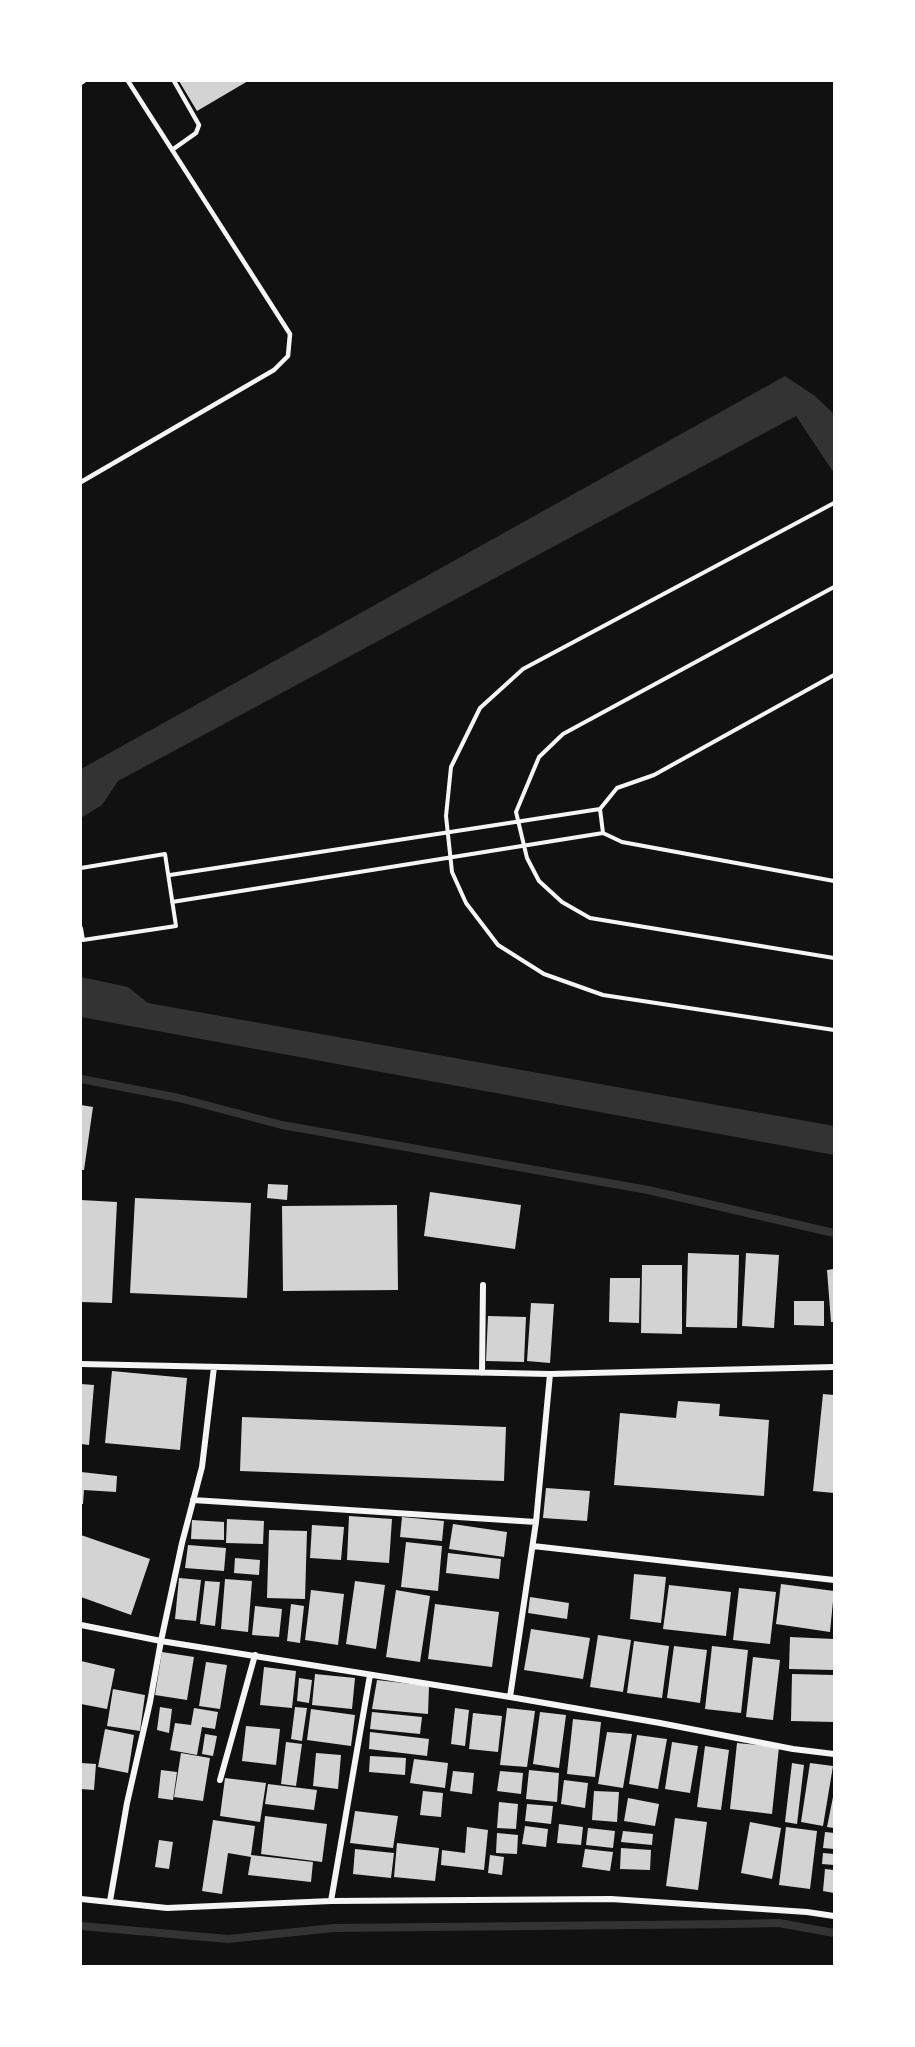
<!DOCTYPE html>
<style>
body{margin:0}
#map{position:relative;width:915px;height:2047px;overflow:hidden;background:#111;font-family:Overpass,sans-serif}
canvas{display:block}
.frame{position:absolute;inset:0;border:82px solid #fff;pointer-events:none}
</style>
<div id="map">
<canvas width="915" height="2047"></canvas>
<div class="frame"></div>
</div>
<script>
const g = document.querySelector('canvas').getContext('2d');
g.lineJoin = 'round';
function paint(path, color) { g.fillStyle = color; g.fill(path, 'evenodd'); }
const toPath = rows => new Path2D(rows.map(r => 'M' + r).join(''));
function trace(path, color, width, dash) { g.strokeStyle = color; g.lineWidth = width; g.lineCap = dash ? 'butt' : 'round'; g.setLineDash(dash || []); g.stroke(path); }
paint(toPath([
 [785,376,815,396,834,414,834,473,796,416,118,781,102,805,81,818,81,769],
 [81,977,128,987,148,1003,834,1126,834,1155,81,1017]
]), '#333');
trace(toPath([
 [81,1079,179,1098,282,1125,648,1190,834,1233],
 [81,1926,228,1939,334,1928,733,1924,779,1923,834,1933]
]), '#333', 8);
paint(toPath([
 [179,81,248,81,197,111],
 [81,1105,93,1107,84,1170,81,1170],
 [268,1184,288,1185,287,1200,267,1198],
 [430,1192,521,1205,515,1249,424,1236],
 [135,1198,251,1203,247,1298,130,1293],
 [81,1200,117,1202,112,1303,81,1302],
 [397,1205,398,1290,283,1291,282,1206],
 [688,1253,739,1255,737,1328,686,1327],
 [746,1253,779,1255,774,1328,742,1326],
 [642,1265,682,1265,682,1334,641,1333],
 [834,1269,834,1322,831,1322,827,1270],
 [610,1278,640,1278,639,1323,609,1322],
 [794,1301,824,1301,824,1326,794,1325],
 [531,1303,554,1304,550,1363,527,1361],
 [488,1316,526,1317,524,1362,486,1361],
 [112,1371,187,1378,180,1450,105,1443],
 [81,1384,94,1385,89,1445,81,1444],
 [823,1394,834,1395,834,1493,813,1491],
 [678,1401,720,1404,719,1416,769,1420,764,1496,614,1485,620,1413,676,1418],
 [242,1417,506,1427,504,1481,240,1471],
 [81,1472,117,1476,116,1492,84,1490,83,1504,81,1504],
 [546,1488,590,1491,587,1521,543,1518],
 [349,1516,392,1519,389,1563,347,1560],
 [402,1517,444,1521,442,1541,400,1537],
 [227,1519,264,1521,263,1544,226,1543],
 [192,1520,224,1522,224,1540,191,1539],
 [453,1524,507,1532,504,1557,449,1549],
 [312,1525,344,1527,341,1560,310,1558],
 [269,1530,307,1531,305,1599,267,1598],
 [81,1535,150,1559,131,1615,81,1597],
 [406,1542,442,1546,438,1591,401,1587],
 [188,1545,226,1548,224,1571,185,1568],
 [448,1553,501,1559,499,1579,446,1573],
 [235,1558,260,1560,259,1575,234,1573],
 [634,1574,666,1577,661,1623,630,1619],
 [179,1578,201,1580,196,1621,175,1619],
 [225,1579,252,1581,248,1632,221,1629],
 [205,1581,220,1582,215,1626,200,1624],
 [355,1581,385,1585,376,1649,346,1644],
 [781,1584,834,1591,830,1632,776,1624],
 [669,1585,731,1592,726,1636,663,1629],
 [739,1588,776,1592,770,1644,733,1640],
 [311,1590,344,1594,338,1645,305,1640],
 [396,1590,430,1596,420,1662,386,1657],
 [530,1597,569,1603,567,1619,528,1613],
 [291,1604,304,1606,300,1643,287,1641],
 [435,1604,499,1612,492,1667,428,1659],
 [255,1606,282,1609,279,1637,252,1635],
 [531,1629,590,1638,583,1679,524,1670],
 [598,1635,631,1640,623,1692,590,1687],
 [790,1637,834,1639,834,1670,789,1669],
 [634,1641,669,1646,662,1698,627,1693],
 [674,1646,707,1650,700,1703,667,1698],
 [712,1646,748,1650,741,1713,705,1709],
 [162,1652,194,1657,187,1700,155,1695],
 [753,1657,780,1660,773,1720,746,1717],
 [81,1661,115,1669,107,1709,81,1704],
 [206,1662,227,1665,220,1709,199,1706],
 [264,1667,296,1671,292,1708,260,1705],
 [315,1674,355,1678,352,1709,312,1705],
 [792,1674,834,1675,834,1722,791,1721],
 [299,1678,312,1680,309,1703,297,1701],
 [377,1680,429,1686,428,1714,372,1709],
 [113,1689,145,1695,140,1731,107,1726],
 [160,1707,172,1709,169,1733,157,1730],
 [295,1707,307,1708,302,1741,291,1739],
 [194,1708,218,1712,215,1729,202,1727,197,1755,170,1750,175,1723,191,1725],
 [455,1708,469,1710,465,1746,451,1744],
 [507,1708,535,1711,527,1767,500,1765],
 [311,1709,355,1715,351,1746,307,1740],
 [372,1712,422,1717,420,1734,370,1729],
 [540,1712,566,1715,559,1768,533,1764],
 [473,1713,502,1716,498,1752,469,1749],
 [573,1719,601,1722,595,1777,567,1774],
 [246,1726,280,1729,276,1765,242,1761],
 [105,1729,134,1735,128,1773,98,1767],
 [370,1732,429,1739,427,1756,369,1749],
 [607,1732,632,1734,623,1788,598,1784],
 [205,1734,217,1736,213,1756,202,1754],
 [637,1735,667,1739,658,1789,629,1784],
 [286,1742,302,1744,296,1786,281,1784],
 [672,1742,698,1746,690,1793,665,1789],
 [737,1743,779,1747,772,1814,730,1809],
 [705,1746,729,1750,721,1810,697,1807],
 [181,1753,210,1758,203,1801,174,1797],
 [316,1753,341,1755,338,1789,313,1786],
 [370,1756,406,1758,405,1775,369,1772],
 [414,1759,448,1763,445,1788,410,1783],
 [81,1763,96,1764,94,1790,81,1789],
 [792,1763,804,1765,797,1824,785,1822],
 [810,1763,833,1766,823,1826,801,1822],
 [161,1770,177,1772,173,1800,158,1798],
 [529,1770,559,1773,557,1802,526,1799],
 [453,1771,474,1773,472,1794,450,1791],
 [500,1771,523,1773,521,1794,497,1791],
 [225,1778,266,1783,260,1822,220,1816],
 [564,1780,588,1783,585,1808,561,1804],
 [268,1784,317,1790,314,1810,265,1804],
 [423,1791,443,1793,441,1817,420,1815],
 [594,1791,619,1792,617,1822,592,1820],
 [833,1797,834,1798,834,1828,827,1827],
 [628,1798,659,1804,655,1826,624,1821],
 [499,1802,518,1804,516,1829,497,1828],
 [527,1804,553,1806,551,1824,525,1821],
 [355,1811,398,1816,393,1848,350,1843],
 [265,1816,327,1824,322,1862,261,1854],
 [675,1818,707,1822,698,1890,666,1886],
 [213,1820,255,1826,251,1855,313,1862,311,1882,248,1875,251,1857,228,1853,222,1894,202,1891],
 [750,1822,781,1828,772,1879,741,1873],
 [559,1824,583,1827,581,1845,557,1843],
 [525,1826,548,1829,546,1847,522,1844],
 [467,1827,488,1830,484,1870,441,1865,442,1850,465,1853],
 [786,1827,817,1831,810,1889,779,1885],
 [588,1828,615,1831,613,1848,586,1845],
 [623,1831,653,1834,652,1845,621,1842],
 [825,1832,834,1833,834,1849,823,1848],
 [497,1833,518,1835,517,1854,496,1853],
 [159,1840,173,1842,169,1869,155,1867],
 [397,1843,439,1848,435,1881,394,1877],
 [621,1848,651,1850,650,1870,620,1869],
 [355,1849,394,1853,391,1878,353,1874],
 [585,1849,613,1852,610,1871,582,1867],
 [823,1853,834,1854,834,1865,822,1864],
 [490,1855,504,1857,502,1875,488,1873],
 [825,1869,834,1870,834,1893,823,1891]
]), '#d3d3d3');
trace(toPath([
 [834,503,523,669,480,708,451,767,446,816,452,872,466,903,498,945,544,974,603,995,834,1030],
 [834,587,563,734,539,757,516,812,527,858,539,881,562,902,590,918,834,958],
 [834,675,654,775,617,788,600,809,603,833,622,842,834,881],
 [81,868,165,854,176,926,83,940,81,928],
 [170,875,600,809],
 [172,902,603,833]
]), '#f5f5f5', 4);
trace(toPath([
 [81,83,84,81],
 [172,150,196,133,199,125,174,81],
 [81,482,274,370,288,356,290,334,128,81]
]), '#f5f5f5', 4.5);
trace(toPath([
 [81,1364,550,1374,834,1367],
 [482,1373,483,1285],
 [193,1500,536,1522],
 [533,1546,834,1580],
 [81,1625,161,1641,510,1697,660,1723,793,1749,834,1754],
 [510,1697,536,1522,550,1374],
 [220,1780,255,1655],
 [81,1899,167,1908,331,1901,611,1899,807,1912,834,1916],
 [110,1901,127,1803,150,1702,161,1641,182,1543,202,1467,214,1367],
 [331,1901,370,1675]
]), '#f5f5f5', 6);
</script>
